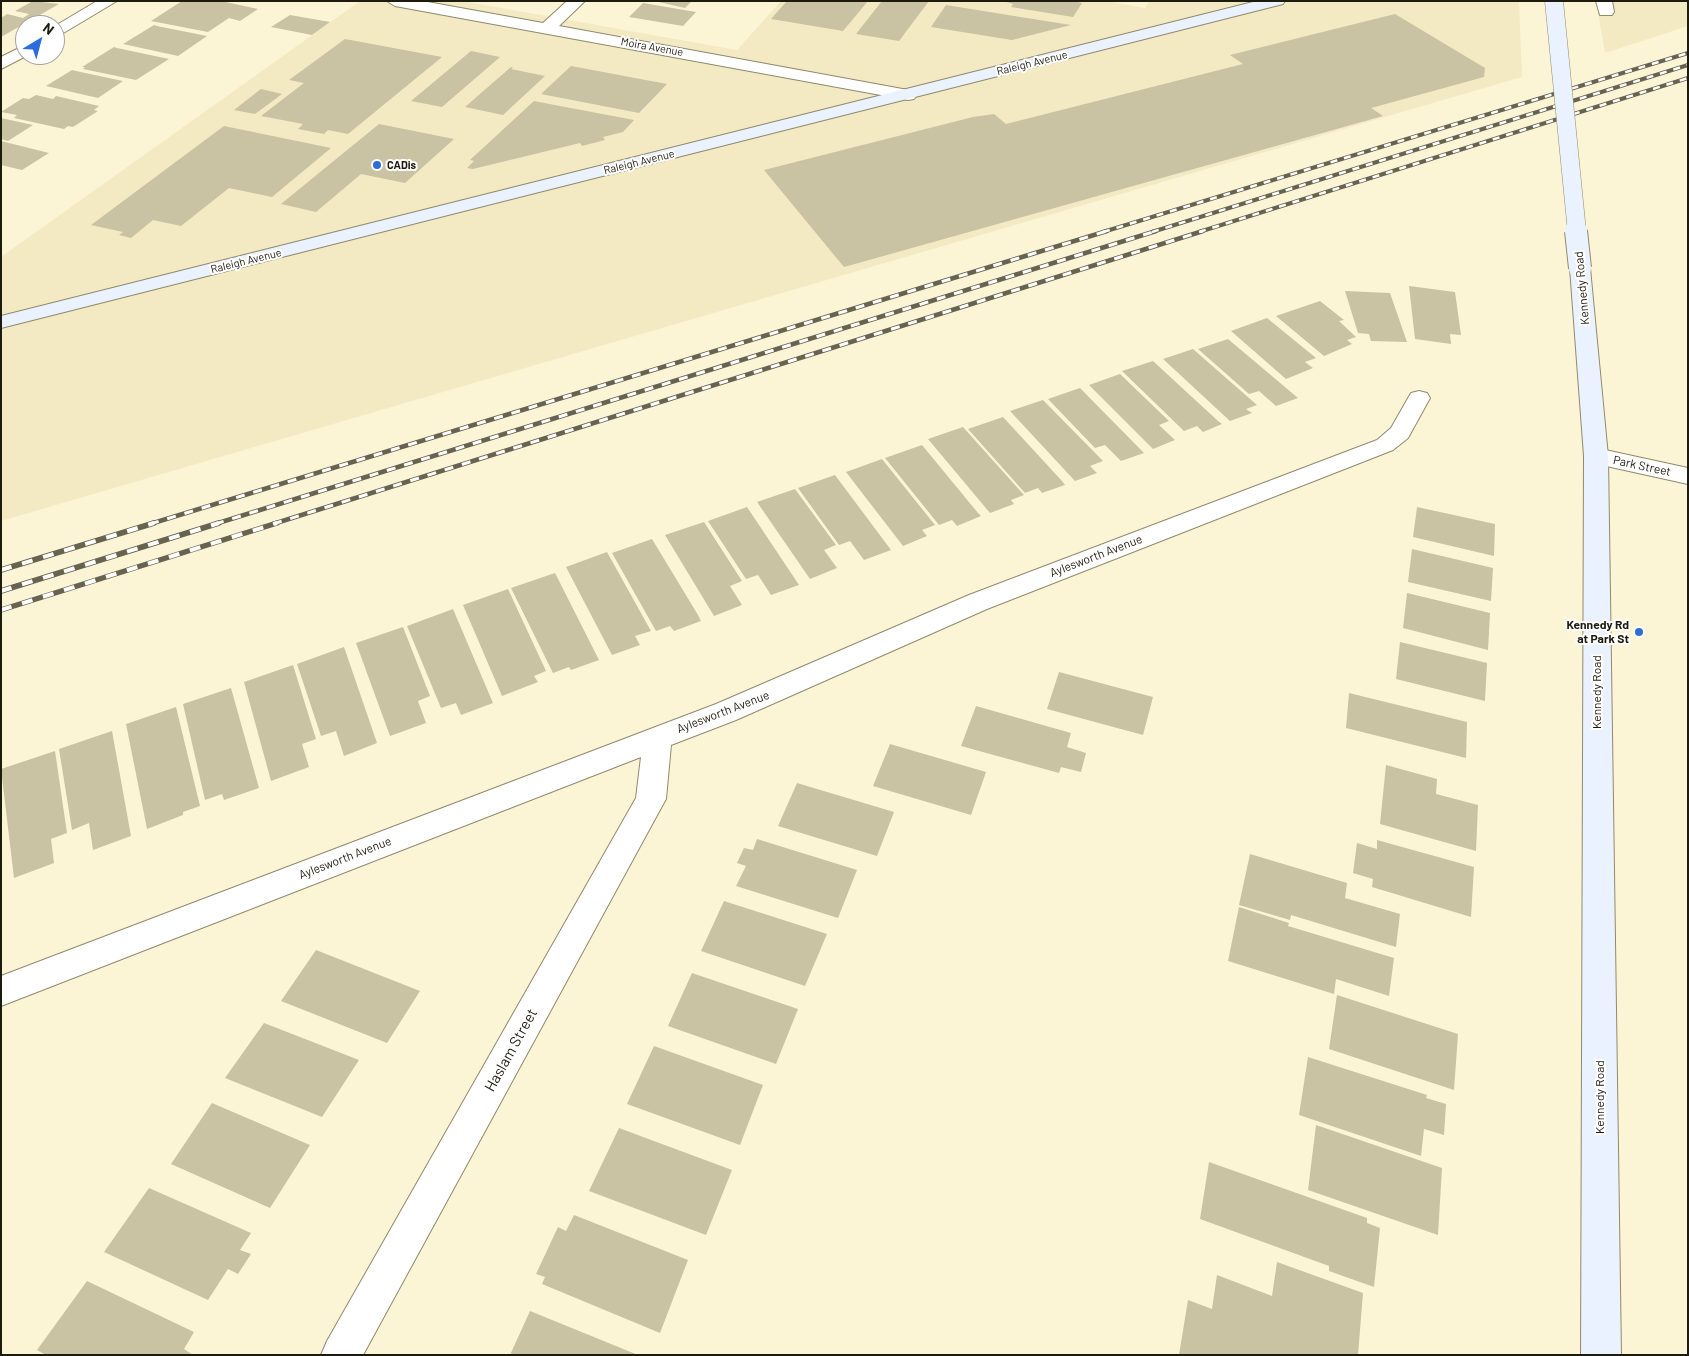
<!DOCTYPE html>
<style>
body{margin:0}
#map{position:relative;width:1689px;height:1356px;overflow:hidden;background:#fcf5d5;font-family:Barlow,sans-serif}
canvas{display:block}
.frame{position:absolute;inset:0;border:2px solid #1d1a0e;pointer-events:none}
.north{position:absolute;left:15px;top:15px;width:50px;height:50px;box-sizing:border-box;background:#fff;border:1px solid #a5a39f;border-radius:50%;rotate:37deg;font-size:14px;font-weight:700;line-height:20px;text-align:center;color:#1d1a0e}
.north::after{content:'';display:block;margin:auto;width:18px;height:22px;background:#2d6ddb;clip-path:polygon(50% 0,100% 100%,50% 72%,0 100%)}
</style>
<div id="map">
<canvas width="1689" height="1356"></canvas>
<div class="frame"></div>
<div class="north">N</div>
</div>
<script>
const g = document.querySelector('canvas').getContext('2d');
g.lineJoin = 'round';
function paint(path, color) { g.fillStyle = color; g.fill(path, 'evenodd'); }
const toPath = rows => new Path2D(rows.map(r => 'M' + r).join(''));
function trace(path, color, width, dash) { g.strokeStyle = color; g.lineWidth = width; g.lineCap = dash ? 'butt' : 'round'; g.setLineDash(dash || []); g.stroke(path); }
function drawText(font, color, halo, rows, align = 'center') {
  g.font = font + ' Barlow,sans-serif'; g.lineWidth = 4; g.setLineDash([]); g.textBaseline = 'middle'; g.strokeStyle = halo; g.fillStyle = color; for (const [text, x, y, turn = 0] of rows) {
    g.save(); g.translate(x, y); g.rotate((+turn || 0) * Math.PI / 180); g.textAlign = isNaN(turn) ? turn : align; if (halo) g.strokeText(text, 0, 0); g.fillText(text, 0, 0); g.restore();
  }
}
paint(toPath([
 [360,1,462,1,737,50,781,1,1106,1,1145,8,1149,1,1519,1,1522,77,1,521,1,257],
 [1596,1,1688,1,1688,26,1605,53]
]), '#f3eac3');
paint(toPath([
 [33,1,59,4,1,37,1,18,7,14,23,18,29,14,15,11],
 [182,1,221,1,258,9,240,21,229,18,208,32,151,21],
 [654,1,692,1,685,8],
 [787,1,868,1,843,31,771,19],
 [882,1,929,1,899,41,856,34],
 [1003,1,1072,1,1082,3,1073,17,1011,7,1013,4],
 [643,3,649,4,696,12,683,26,629,17],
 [946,5,1008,15,1071,25,1012,40,931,27],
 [1395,14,1485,68,1484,77,1371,108,1383,116,844,267,764,170,973,117,994,114,1006,124,1243,64,1230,55],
 [290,15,330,22,312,35,271,27],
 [154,25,157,26,207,36,178,56,123,44],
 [345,39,442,57,348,134,328,130,324,134,298,129,303,124,261,116,304,83,289,80],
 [114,47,117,48,169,59,136,80,83,69,85,67,82,67],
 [471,51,500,57,442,107,411,101],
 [571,66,667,84,639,113,541,94],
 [511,67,513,67,511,69,545,76,503,115,465,107],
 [72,70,76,71,123,81,98,98,46,86],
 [261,89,282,94,255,114,234,110],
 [36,95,53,99,56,96,99,106,94,110,98,111,73,127,68,126,64,129,14,118,17,115,1,112,23,98,29,99],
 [534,101,560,106,634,120,623,132,603,137,605,140,582,146,580,143,473,169,467,168,474,161,470,160],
 [1,118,33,125,8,141,1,139],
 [379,124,454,139,405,183,361,174,316,212,281,204],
 [224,126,331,148,272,197,229,188,181,226,153,220,131,238,119,235,123,232,91,225],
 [1,141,49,153,22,170,1,165],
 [1409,286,1455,292,1461,335,1450,334,1451,344,1415,339],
 [1345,291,1390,293,1407,342,1371,341,1369,334,1358,333],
 [1320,301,1344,320,1339,321,1356,337,1347,340,1352,344,1324,356,1276,316],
 [1267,318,1316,358,1305,362,1313,368,1286,379,1231,331],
 [1228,339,1298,398,1276,406,1259,391,1249,394,1198,349],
 [1193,349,1257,405,1246,409,1252,413,1230,421,1163,359],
 [1153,361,1218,421,1222,424,1203,432,1197,426,1184,431,1122,371],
 [1120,374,1169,421,1159,425,1175,440,1153,449,1089,385],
 [1080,388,1144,453,1121,461,1105,445,1095,448,1048,399],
 [1043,400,1103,461,1090,466,1097,473,1075,481,1010,411],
 [1003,417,1062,481,1065,485,1042,493,1038,488,1025,493,968,429],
 [963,427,1024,495,1011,500,1014,504,990,513,928,439],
 [922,445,978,513,981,516,957,526,952,520,939,525,885,458],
 [882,459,935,525,922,530,927,536,903,546,846,472],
 [835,475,891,550,864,560,850,541,839,545,798,488],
 [795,489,836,545,824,550,837,568,810,579,757,502],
 [747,507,799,585,771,595,758,575,746,579,708,521],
 [1417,507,1495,524,1494,556,1413,537],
 [704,522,742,581,730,586,742,605,714,616,665,535],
 [652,539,698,615,701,621,674,631,670,626,656,631,612,553],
 [1412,549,1493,568,1491,601,1408,582],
 [607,552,651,631,635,636,640,645,612,655,566,567],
 [555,573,599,660,571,670,569,667,553,673,511,588],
 [508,589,546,671,534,676,538,682,502,696,463,605],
 [1407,593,1490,613,1488,650,1403,628],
 [453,609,493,703,461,715,456,703,441,708,407,626],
 [403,627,430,696,418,701,426,723,390,736,356,643],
 [1400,642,1487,663,1485,701,1396,679],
 [344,647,377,743,344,756,336,731,321,736,297,664],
 [293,665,316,739,302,744,309,767,271,781,244,682],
 [1059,672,1153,697,1143,735,1047,709],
 [231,688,259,788,224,800,222,794,205,800,183,704],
 [1349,693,1467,722,1466,758,1346,728],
 [976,706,1071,733,1067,747,1086,753,1081,772,1061,767,1059,773,961,746],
 [176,707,200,806,183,812,183,815,147,829,126,724],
 [112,731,131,836,93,850,89,823,72,830,59,749],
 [890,744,986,772,971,815,873,786],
 [55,751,67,833,51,839,54,863,14,878,1,769],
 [1386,765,1437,779,1436,794,1478,805,1476,851,1380,824],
 [797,783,894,812,877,856,778,826],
 [757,839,857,870,838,918,736,886,746,866,737,863,744,848,753,850],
 [1377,840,1474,867,1471,917,1372,887,1373,879,1353,873,1357,843,1377,849],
 [1250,854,1347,883,1345,898,1400,914,1396,947,1291,915,1290,920,1239,905],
 [724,901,827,934,805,986,701,951],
 [1239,907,1289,923,1288,926,1394,958,1389,996,1336,979,1334,994,1228,961],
 [316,950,420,991,387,1043,281,1001],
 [692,973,798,1009,776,1064,668,1026],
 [1337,995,1458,1034,1454,1090,1329,1049],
 [264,1023,359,1060,322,1117,225,1078],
 [654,1046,763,1085,740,1145,627,1104],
 [1308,1057,1427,1095,1426,1098,1446,1104,1444,1135,1424,1129,1421,1156,1299,1115],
 [212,1103,310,1145,270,1208,171,1164],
 [1316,1125,1442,1168,1438,1235,1308,1190],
 [619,1128,732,1170,706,1235,589,1191],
 [1209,1162,1367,1218,1367,1223,1380,1228,1374,1287,1329,1271,1329,1266,1200,1219],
 [149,1188,251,1233,240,1250,251,1254,238,1274,228,1269,208,1300,104,1252],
 [574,1215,688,1260,660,1333,542,1284,545,1277,536,1274,558,1227,566,1231],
 [1277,1262,1363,1293,1358,1355,1179,1355,1188,1300,1212,1309,1217,1275,1272,1296],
 [87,1281,194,1332,184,1349,193,1355,46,1355,37,1350],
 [530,1311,638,1355,510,1355]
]), '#c9c2a3');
const lane = toPath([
 [1596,1,1612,1,1614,12,1612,15,1600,15,1596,1]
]);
const street = toPath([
 [97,1,117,1,55,38,55,26,97,1],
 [387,1,422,1,543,23,567,1,585,1,559,26,908,90,914,91,917,95,914,99,908,100,395,6,387,1],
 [25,45,25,55,28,55,1,69,1,57,25,45],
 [1419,391,1427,393,1430,398,1408,438,1393,450,987,609,736,720,671,745,666,799,661,808,363,1355,321,1355,327,1341,636,798,641,757,1,1006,1,976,716,704,969,595,1377,440,1391,428,1411,393,1419,391],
 [1596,448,1688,468,1688,484,1588,462,1584,456,1588,450,1596,448]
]);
const secondary = toPath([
 [1257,1,1285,1,1283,4,1,328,1,316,1257,1],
 [1580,262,1587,264,1590,268,1608,456,1621,1355,1581,1355,1584,456,1570,268,1573,264,1580,262]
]);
trace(lane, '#90896c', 2);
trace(street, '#90896c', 2);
trace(secondary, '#90896c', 2);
paint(lane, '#fff');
paint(street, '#fff');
paint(secondary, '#eaf2ff');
const railFar2 = toPath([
 [1103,232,1688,53],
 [1152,232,1688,65],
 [1199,232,1688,78]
]);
const railFar1 = toPath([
 [150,524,1107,231],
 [215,524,1156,231],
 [273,524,1203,231]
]);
const rail = toPath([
 [1,570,154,523],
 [1,591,219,523],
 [1,610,277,523]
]);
trace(railFar2, '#686351', 4);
trace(railFar1, '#686351', 4.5);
trace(rail, '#686351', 5.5);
trace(railFar2, '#fff', 2.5, [7]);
trace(railFar1, '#fff', 3, [9]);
trace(rail, '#fff', 4, [11]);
const secondaryBridgeFar1 = toPath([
 [1554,1,1577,232]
]);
const secondaryBridge = toPath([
 [1576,231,1580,268]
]);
trace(secondaryBridgeFar1, '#90896c', 19, []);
trace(secondaryBridge, '#90896c', 24, []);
trace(secondaryBridgeFar1, '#eaf2ff', 18);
trace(secondaryBridge, '#eaf2ff', 22);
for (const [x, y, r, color] of [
 [377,165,5,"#2d6ddb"],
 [1639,632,5,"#2d6ddb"]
]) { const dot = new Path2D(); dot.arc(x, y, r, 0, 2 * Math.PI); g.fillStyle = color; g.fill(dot); trace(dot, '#fff', 2); }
drawText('11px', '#1d1a0e', '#fff', [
 ["Moira Avenue",652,47,10],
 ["Raleigh Avenue",1032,63,-14],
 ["Raleigh Avenue",639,162,-14],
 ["Raleigh Avenue",246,261,-14]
]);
drawText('bold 11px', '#1d1a0e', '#fff', [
 ["CADis",387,165]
], 'left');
drawText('12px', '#1d1a0e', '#fff', [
 ["Kennedy Road",1582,288,-95],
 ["Park Street",1642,466,12],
 ["Aylesworth Avenue",1096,556,-21],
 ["Kennedy Road",1597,692,-90],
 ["Aylesworth Avenue",723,712,-21],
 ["Aylesworth Avenue",345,858,-21],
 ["Kennedy Road",1600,1097,-90]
]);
drawText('bold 12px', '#1d1a0e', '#fff', [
 ["Kennedy Rd",1629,625],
 ["at Park St",1629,639]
], 'right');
drawText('15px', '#1d1a0e', '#fff', [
 ["Haslam Street",511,1050,-61]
]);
</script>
